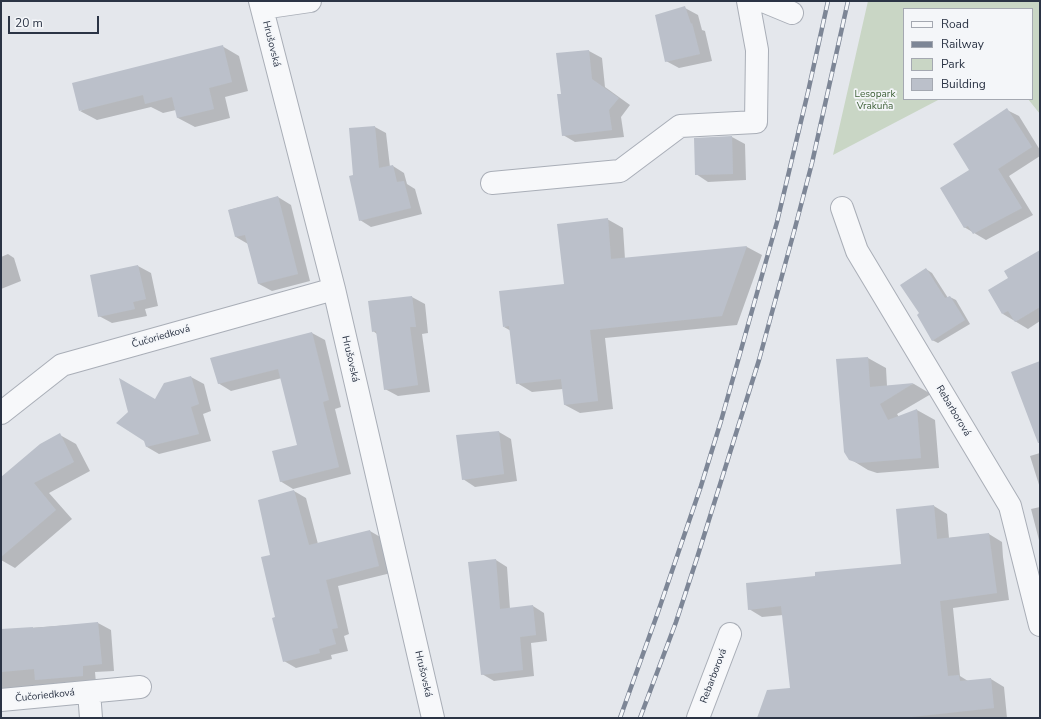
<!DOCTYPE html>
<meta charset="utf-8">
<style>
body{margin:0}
#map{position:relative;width:1041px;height:719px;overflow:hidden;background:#e4e7ec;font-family:"Nunito Sans",sans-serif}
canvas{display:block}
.frame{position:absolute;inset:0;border:2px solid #2b3445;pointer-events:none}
.legend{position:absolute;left:903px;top:8px;width:130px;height:92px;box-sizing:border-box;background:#f4f6f9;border:1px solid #a4a8b1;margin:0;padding:5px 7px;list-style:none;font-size:12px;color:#2b3445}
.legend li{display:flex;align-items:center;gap:8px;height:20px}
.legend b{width:20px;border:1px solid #a4a8b1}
.scale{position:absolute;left:8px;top:16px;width:91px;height:18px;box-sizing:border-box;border:2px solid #2b3445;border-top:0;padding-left:5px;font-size:12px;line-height:14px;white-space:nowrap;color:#2b3445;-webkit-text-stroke:3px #f4f6f9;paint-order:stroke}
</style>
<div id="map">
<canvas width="1041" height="719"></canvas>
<div class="frame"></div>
<ul class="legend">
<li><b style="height:5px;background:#f7f8fa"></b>Road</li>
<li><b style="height:5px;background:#7d8696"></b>Railway</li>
<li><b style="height:11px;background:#c9d6c5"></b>Park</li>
<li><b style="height:11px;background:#bbc0ca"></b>Building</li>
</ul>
<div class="scale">20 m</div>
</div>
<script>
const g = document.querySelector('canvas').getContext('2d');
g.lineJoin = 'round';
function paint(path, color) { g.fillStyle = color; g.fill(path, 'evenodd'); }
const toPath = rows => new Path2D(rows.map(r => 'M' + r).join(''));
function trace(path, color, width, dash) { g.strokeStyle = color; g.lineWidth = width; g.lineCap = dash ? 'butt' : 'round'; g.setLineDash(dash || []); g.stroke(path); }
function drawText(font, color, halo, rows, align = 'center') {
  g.font = font + ' "Nunito Sans",sans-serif'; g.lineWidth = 3.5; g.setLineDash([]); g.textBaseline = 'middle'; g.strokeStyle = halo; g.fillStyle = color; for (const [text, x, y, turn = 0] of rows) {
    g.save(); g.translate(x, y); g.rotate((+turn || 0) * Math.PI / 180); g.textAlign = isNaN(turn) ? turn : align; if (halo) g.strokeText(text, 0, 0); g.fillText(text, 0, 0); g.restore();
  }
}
paint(toPath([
 [868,1,1040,1,1040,114,1028,99,1032,99,1032,9,904,9,904,99,940,99,833,155]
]), '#c9d6c5');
paint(toPath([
 [685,8,698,15,702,30,705,31,712,61,679,68,666,61],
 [222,46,239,56,248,91,225,97,230,118,195,127,178,118,176,110,163,113,151,107,97,120,80,111],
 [589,51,602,58,605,87,630,105,621,117,624,137,575,142,563,135],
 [1007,110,1019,116,1040,150,1040,156,1009,176,1033,215,986,240,964,227,971,170],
 [375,127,386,133,390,167,393,166,404,173,407,184,415,189,422,214,371,227,360,220],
 [732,137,745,144,746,180,708,182,696,174,695,139],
 [278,197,291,205,310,281,272,291,259,284,248,244,236,237,229,210],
 [607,219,623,228,625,259,747,247,762,255,737,325,605,338,613,409,580,413,565,405,563,389,532,392,517,383,511,331,504,327,565,285],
 [1040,251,1040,321,1028,329,1003,314,1009,278],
 [8,254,14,258,21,281,1,289,1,257],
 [138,266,151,273,158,306,145,309,147,316,112,323,99,316,91,276],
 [926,269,932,273,948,298,950,297,956,300,970,324,938,343,932,340,921,314],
 [412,297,425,304,428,333,422,334,430,392,398,396,385,389,377,334,373,331,369,301],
 [312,333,325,340,341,407,335,409,351,474,293,489,280,481,298,446,282,378,231,391,218,383],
 [868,358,886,368,887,386,914,384,931,394,897,414,899,417,917,410,935,420,939,468,877,473,868,470,850,459],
 [191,377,204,384,211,411,203,414,211,441,159,454,147,447,155,400],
 [499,432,511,439,517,481,475,487,463,479],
 [60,435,76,444,90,471,49,493,72,519,15,568,1,560,1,478],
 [1040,453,1040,488,1030,456],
 [294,491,306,498,318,544,370,531,382,538,391,573,338,586,349,634,344,636,348,651,331,655,332,659,296,668,284,661,277,618,272,556],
 [934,506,947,514,949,538,989,534,1002,542,1003,557,1009,600,953,608,960,676,968,681,991,679,1004,687,1007,718,758,718,791,689,783,615,762,617,749,609,816,577,903,565],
 [1040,507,1040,544,1031,509],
 [496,560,507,567,510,609,533,606,544,613,547,641,531,643,534,676,494,681,482,674],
 [98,623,111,630,114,671,95,672,96,683,1,691,1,630]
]), '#0003');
paint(toPath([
 [685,6,691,24,692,23,700,54,665,62,655,15],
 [223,45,232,82,209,88,214,109,177,118,172,97,145,104,143,95,79,111,72,83],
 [589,50,592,79,619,98,609,110,612,130,562,136,557,94,561,94,556,53],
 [1007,108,1032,147,998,169,1022,208,973,234,968,226,964,228,940,188,969,170,953,144],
 [375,126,379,168,393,165,397,182,404,181,411,208,359,221,349,176,353,175,349,128],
 [732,136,733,174,695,175,694,138],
 [278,196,298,274,258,284,245,235,235,237,228,210],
 [608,218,611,259,747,246,722,316,590,330,598,401,564,405,561,379,516,384,509,326,503,327,499,291,564,284,557,224],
 [1040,250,1040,307,1015,322,1008,311,1002,314,988,290,1008,278,1004,271],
 [138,265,146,299,133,302,135,309,98,317,90,275],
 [926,268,945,298,950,296,965,320,932,341,917,315,919,313,900,285],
 [412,296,416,327,410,327,418,385,384,390,376,331,372,332,368,301],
 [312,332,329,400,323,402,339,467,280,482,272,451,297,445,278,369,218,384,210,358],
 [868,357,870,387,914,383,880,404,888,420,917,409,921,458,858,463,849,460,844,452,836,359],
 [1040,361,1040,443,1038,443,1011,372],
 [191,376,199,404,191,407,199,434,146,447,144,441,116,423,128,412,119,378,155,399,164,383],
 [499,431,504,474,462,480,456,435],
 [60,433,74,462,34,483,56,510,1,557,1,477,40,444],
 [294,490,309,545,370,530,379,566,326,580,338,628,332,629,336,644,319,649,320,653,283,662,272,618,275,617,261,557,270,555,258,500],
 [934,505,937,539,989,533,991,549,997,593,940,601,948,676,959,675,960,681,991,678,994,708,902,718,757,718,767,690,790,688,781,606,748,610,746,583,815,576,815,572,901,564,896,509],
 [496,559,500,609,533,605,536,635,520,637,523,670,481,675,468,562],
 [98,622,102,664,83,666,83,676,35,680,34,669,1,672,1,629,33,627,33,628]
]), '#bbc0ca');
const minor = toPath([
 [260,1,334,289,433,718],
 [763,1,792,13],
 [262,8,310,1],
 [492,183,620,171,680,126,756,122,757,50,748,1],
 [842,208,857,251,1010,506,1040,625],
 [1,413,62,365,334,289],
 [89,692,91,718],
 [1,700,140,687],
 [698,718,730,634]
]);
trace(minor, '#a9aeb7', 24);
trace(minor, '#f7f8fa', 22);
const rail = toPath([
 [620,718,657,615,701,486,721,421,777,222,808,92,828,1],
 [640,718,676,622,697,558,759,360,795,228,812,163,848,1]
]);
trace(rail, '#7d8696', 4.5);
trace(rail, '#f4f6f9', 3, [9]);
drawText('10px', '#2b3445', '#f4f6f9', [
 ["Hrušovská",271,44,76],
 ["Čučoriedková",161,337,-16],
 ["Hrušovská",350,359,77],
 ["Rebarborová",953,411,59],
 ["Hrušovská",423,674,77],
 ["Rebarborová",714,676,-69],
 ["Čučoriedková",45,696,-6]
]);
drawText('10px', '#3f6138', '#f4f6f9', [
 ["Lesopark",875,95],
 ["Vrakuňa",875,107]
]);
</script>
